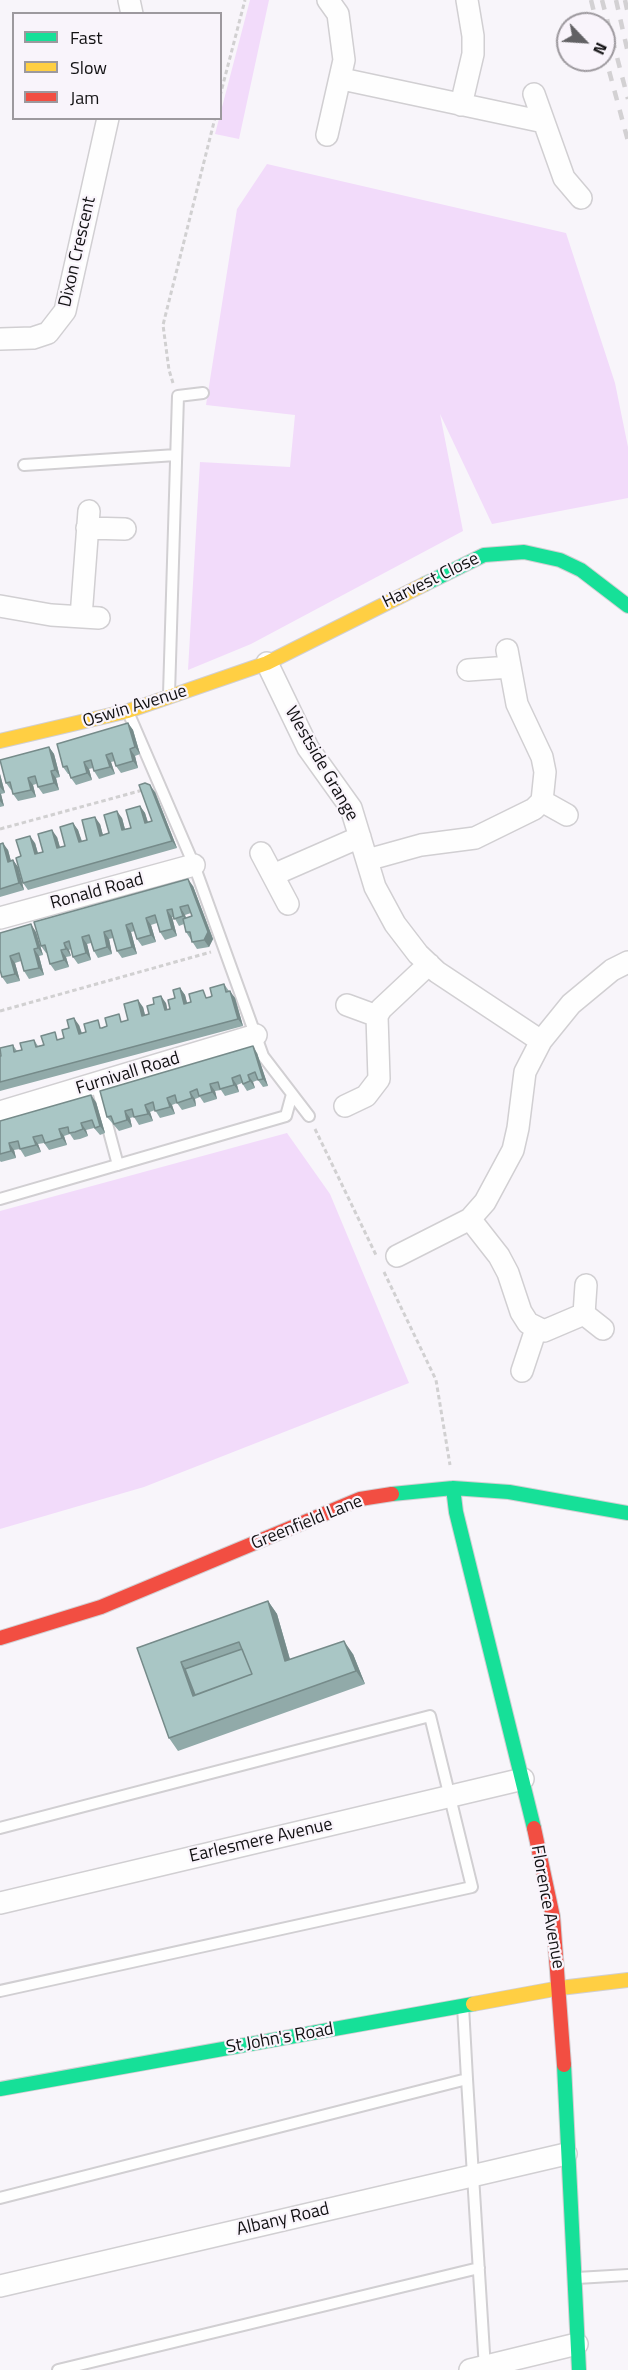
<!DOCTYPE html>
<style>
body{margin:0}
#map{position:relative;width:628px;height:2370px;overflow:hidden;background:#f8f5fa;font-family:"Titillium Web",sans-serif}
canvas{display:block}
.legend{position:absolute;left:12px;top:12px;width:210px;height:108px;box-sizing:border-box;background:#f9f4fb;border:2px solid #9d999e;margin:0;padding:8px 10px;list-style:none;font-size:18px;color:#121113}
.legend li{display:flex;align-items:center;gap:12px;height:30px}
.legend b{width:30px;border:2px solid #9d999e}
.north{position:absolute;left:556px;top:12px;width:60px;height:60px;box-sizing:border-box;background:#f9f4fb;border:2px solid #9d999e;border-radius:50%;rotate:115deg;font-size:16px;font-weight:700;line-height:24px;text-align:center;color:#121113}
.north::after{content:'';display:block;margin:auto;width:21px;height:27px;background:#626164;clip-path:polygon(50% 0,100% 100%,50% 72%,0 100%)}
</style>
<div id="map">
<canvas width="628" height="2370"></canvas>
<ul class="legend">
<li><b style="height:8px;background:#16e098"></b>Fast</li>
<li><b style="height:8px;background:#ffcf43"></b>Slow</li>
<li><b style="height:8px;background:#f24e42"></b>Jam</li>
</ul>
<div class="north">N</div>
</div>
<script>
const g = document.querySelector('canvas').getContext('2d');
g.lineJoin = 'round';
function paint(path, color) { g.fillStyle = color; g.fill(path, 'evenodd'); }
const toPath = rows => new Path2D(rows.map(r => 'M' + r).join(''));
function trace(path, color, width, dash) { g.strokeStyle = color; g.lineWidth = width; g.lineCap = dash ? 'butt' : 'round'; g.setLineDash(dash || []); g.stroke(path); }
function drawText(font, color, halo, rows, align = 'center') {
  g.font = font + ' "Titillium Web",sans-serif'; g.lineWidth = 4.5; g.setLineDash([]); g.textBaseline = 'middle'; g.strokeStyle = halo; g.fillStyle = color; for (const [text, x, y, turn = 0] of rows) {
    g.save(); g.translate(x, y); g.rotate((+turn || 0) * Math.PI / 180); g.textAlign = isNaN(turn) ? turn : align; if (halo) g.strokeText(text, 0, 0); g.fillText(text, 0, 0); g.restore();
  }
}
paint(toPath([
 [250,0,269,0,239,139,215,134],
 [267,164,566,233,615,383,628,447,628,498,492,524,440,414,463,531,251,644,188,670,200,462,290,467,295,415,206,405,237,209],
 [287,1133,330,1194,409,1383,144,1487,0,1529,0,1211]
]), '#f2dbfa');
const lane = toPath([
 [24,465,176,455],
 [169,694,178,396,203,393],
 [128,712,194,865,263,1056,309,1116],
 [96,1083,118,1165],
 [0,1199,286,1116,292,1094],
 [0,1828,430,1716,472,1887,0,1991],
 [467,2079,485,2369],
 [0,2198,467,2079,463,2006],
 [577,2278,628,2275],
 [58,2370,479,2268]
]);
const street = toPath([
 [129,0,132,14],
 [342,79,544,122],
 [534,94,564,178,581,198],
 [461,105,473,54,473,36,467,0],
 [327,135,344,60,338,14,328,0],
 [0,339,33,338,48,333,65,311,108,118],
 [87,528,125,529],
 [0,606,51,615,99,618],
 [81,617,89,511],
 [267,663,308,748,351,808,375,887,395,924,418,954,437,972,541,1041],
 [468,670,510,667],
 [542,801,567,815],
 [261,853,288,904],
 [367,860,421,845,475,838,534,809,542,801,545,772,542,757,517,704,507,650],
 [273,875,360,837],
 [0,918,194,865],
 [347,1005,377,1016],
 [345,1106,366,1096,379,1079,377,1016,381,1009,429,964],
 [0,1112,256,1035],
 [470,1219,499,1256,508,1273,521,1312,528,1323,544,1331,584,1314],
 [397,1256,470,1219,485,1202,513,1150,518,1128,525,1072,541,1041,571,1004,612,970,628,962],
 [586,1285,584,1314,603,1329],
 [522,1371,536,1329],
 [0,1903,523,1779],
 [0,2286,566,2154],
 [470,2370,577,2344]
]);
const fast = toPath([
 [425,584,484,555,524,552,560,560,581,570,628,606],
 [453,1488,456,1512,534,1828],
 [392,1494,453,1488,509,1492,628,1513],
 [564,2065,579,2370],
 [0,2089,473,2004]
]);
const slow = toPath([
 [0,741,128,711,267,663,425,584],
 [473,2004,560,1988,628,1980]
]);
const jam = toPath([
 [0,1638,101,1607,360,1499,392,1494],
 [534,1828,553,1917,564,2065]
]);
trace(lane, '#d1cfd2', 14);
trace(street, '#d1cfd2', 24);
trace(fast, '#d1cfd2', 16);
trace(slow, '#d1cfd2', 16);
trace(jam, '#d1cfd2', 16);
trace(toPath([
 [220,96,245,0],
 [173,383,169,370,163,325,215,118],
 [0,829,143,790],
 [0,1011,211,952],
 [315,1129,376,1255],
 [384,1272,436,1380,450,1465]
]), '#d1d0d1', 3, [4.5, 3]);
trace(lane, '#fefefe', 10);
trace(street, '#fefefe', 21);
trace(fast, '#16e098', 14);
trace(slow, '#ffcf43', 14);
trace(jam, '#f24e42', 14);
trace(toPath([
 [591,0,597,24],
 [602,0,628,99],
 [616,0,628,53],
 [625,0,628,14],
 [604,52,628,141]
]), '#d3d1d3', 4.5, [10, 10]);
paint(toPath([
 [128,723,133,730,140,754,135,756,138,768,121,773,116,766,115,761,111,762,115,774,99,779,94,771,93,768,89,769,92,780,76,785,71,778,69,774,68,774,63,767],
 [49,747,54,754,60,777,56,778,59,790,43,794,38,787,37,783,36,784,33,785,36,797,18,801,13,794,12,790,11,790,6,783],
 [0,774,5,793,1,794,4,806,0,807],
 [155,792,177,848,28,890,23,883,21,856,35,843,38,853,43,852,57,837,60,847,65,846,73,823,78,830,82,841,87,840,100,824,103,835,109,833,122,818,125,829,131,828,140,806,145,813,148,822,152,821],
 [0,844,8,850,11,861,13,860,18,867,24,890,0,897],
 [193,886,213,939,209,947,197,949,186,932,184,924,179,926,174,917,172,917,177,936,165,940,160,932,157,923,151,925,156,942,142,946,137,939,135,931,131,932,137,954,122,958,117,951,113,938,109,939,112,954,98,958,94,951,91,943,87,944,91,960,78,964,73,957,71,949,69,950,71,956,66,957,69,967,55,971,50,964,47,953,46,953,41,946],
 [191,913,192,916,186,918,185,915],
 [36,932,43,955,39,956,44,975,29,979,24,971,21,961,15,963,20,981,7,984,2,977,0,933],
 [224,984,229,991,235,998,243,1026,0,1091,0,1056,13,1045,17,1051,22,1050,34,1040,38,1046,64,1038,79,1025,82,1033,103,1028,128,1020,143,1007,145,1015,149,1014,166,1003,167,1010,170,1009,180,988,185,995,187,1003,212,996],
 [257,1053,268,1086,263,1087,258,1080,253,1082,255,1088,247,1091,242,1083,237,1085,239,1092,225,1096,221,1090,215,1091,217,1099,204,1103,200,1097,195,1099,196,1106,182,1110,177,1103,172,1105,175,1114,160,1118,155,1110,150,1112,153,1121,139,1125,134,1117,130,1118,132,1127,119,1131,107,1117],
 [96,1102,105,1133,100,1135,94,1128,86,1130,88,1136,80,1139,74,1140,70,1134,64,1136,67,1145,49,1150,44,1143,38,1144,41,1152,25,1157,20,1149,14,1150,16,1158,1,1162,0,1161,0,1121],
 [268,1601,277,1614,290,1659,353,1654,365,1684,178,1751,169,1738,137,1648]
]), '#91aaa9');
paint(toPath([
 [128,723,133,730,140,754,135,747],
 [49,747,54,754,60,777,55,770],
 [130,749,135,756,138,768,133,761],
 [106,755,111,762,115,774,110,767],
 [84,762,89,769,92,780,87,773],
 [51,771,56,778,59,790,54,783],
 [0,774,5,793,0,787],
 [28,778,33,785,36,797,31,790],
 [150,785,155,792,177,848,172,841],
 [0,793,1,794,4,806,0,801],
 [140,806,145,813,150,830,145,823],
 [117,811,122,818,127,837,122,830],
 [95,817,100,824,105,843,100,836],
 [73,823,78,830,84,849,79,842],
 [52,830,57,837,62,855,57,848],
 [30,836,35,843,40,861,35,854],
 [3,843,8,850,13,869,8,862],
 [13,860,18,867,24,890,19,883],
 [188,879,193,886,213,939,209,947,204,940],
 [180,907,185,915,188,924,183,916],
 [167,910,172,917,177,936,172,929],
 [146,918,151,925,156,942,151,935],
 [31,924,36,932,43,955,38,948],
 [126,925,131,932,137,954,132,947],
 [104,932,109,939,112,954,107,947],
 [82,937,87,944,91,960,86,953],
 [64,943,69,950,71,956,66,949],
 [34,949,39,956,44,975,39,968],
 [61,950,66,957,69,967,64,960],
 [10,956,15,963,20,981,15,974],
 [180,988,185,995,189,1011,184,1004],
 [230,991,235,998,243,1026,238,1019],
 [161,996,166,1003,169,1017,165,1010],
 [138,1000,143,1007,147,1023,142,1016],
 [74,1018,79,1025,84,1041,79,1034],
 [253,1046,257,1053,268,1086,263,1079],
 [248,1075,253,1082,255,1088,250,1081],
 [232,1078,237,1085,239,1092,234,1085],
 [210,1084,215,1091,217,1099,212,1092],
 [190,1092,195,1099,196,1106,192,1098],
 [91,1095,96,1102,105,1133,100,1126],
 [167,1098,172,1105,175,1114,170,1107],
 [145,1105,150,1112,153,1121,148,1114],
 [125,1111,130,1118,132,1127,127,1120],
 [81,1123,86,1130,88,1136,83,1129],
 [59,1129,64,1136,67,1145,62,1138],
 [33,1137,38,1144,41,1152,36,1145],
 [9,1143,14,1150,16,1158,11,1151],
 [268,1601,277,1614,294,1674,285,1661],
 [344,1641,353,1654,365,1684,356,1671],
 [181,1662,190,1676,199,1701,193,1696]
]), '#768b8a');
const building = toPath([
 [128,723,135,747,130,749,133,761,116,766,112,753,106,755,110,767,94,771,91,760,84,762,87,773,71,778,67,766,63,767,57,744,128,723],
 [49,747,55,770,51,771,54,783,38,787,35,776,31,777,28,778,31,790,13,794,10,782,6,783,0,760,49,747],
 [145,783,150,785,172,841,23,883,16,858,21,856,16,840,30,836,35,854,43,852,38,834,52,830,57,848,65,846,60,827,73,823,79,842,87,840,82,820,95,817,100,836,109,833,104,815,117,811,122,830,131,828,126,810,140,806,145,823,152,821,139,785,145,783],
 [3,843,8,862,13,860,19,883,0,889,0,844,3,843],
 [188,879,208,932,204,940,192,942,190,932,186,932,183,919,192,916,188,905,180,907,183,916,174,919,172,909,167,910,172,929,160,932,155,915,146,918,151,935,137,939,132,923,126,925,132,947,117,951,111,930,104,932,107,947,94,951,89,935,82,937,86,953,73,957,69,941,64,943,66,949,61,950,64,960,50,964,45,945,41,946,34,922,188,879],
 [31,924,38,948,34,949,39,968,24,971,19,953,10,956,15,974,2,977,0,970,0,933,31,924],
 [224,984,226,992,230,991,238,1019,0,1082,0,1056,1,1056,0,1048,13,1045,14,1052,17,1051,22,1050,20,1043,34,1040,36,1047,44,1045,41,1036,55,1032,57,1040,64,1038,62,1030,69,1028,67,1020,74,1018,79,1034,86,1032,84,1024,98,1020,100,1028,102,1028,107,1026,105,1018,119,1014,121,1022,128,1020,124,1004,138,1000,142,1016,149,1014,147,1006,154,1004,153,998,161,996,165,1010,170,1009,168,1000,175,998,173,990,180,988,184,1004,191,1002,189,994,203,990,206,998,210,997,212,996,210,988,224,984],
 [253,1046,263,1079,258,1080,255,1072,248,1075,250,1081,243,1084,240,1075,232,1078,234,1085,220,1089,218,1082,210,1084,212,1092,199,1096,197,1089,190,1092,192,1098,177,1103,175,1095,167,1098,170,1107,155,1111,153,1102,145,1105,148,1114,134,1117,132,1109,125,1111,127,1120,114,1124,111,1116,107,1117,100,1091,253,1046],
 [91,1095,100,1126,95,1128,92,1120,81,1123,83,1129,75,1132,69,1133,68,1127,59,1129,62,1138,45,1143,42,1135,33,1137,36,1145,20,1149,18,1141,9,1143,11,1151,0,1154,0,1121,91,1095],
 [268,1601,285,1661,344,1641,356,1671,169,1738,137,1648,268,1601],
 [239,1642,252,1674,193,1696,181,1662,239,1642],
 [242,1649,252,1674,195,1695,185,1669,242,1649]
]);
paint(building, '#a9c6c5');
trace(building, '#768b8a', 1.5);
drawText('18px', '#121113', '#f9f4fb', [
 ["Dixon Crescent",78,252,-77],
 ["Harvest Close",431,581,-26],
 ["Oswin Avenue",135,707,-17],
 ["Westside Grange",321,764,60],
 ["Ronald Road",97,892,-15],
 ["Furnivall Road",128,1074,-17],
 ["Greenfield Lane",307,1523,-22],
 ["Earlesmere Avenue",261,1841,-13],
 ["Florence Avenue",547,1907,80],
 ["St John's Road",280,2039,-10],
 ["Albany Road",283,2220,-13]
]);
</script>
